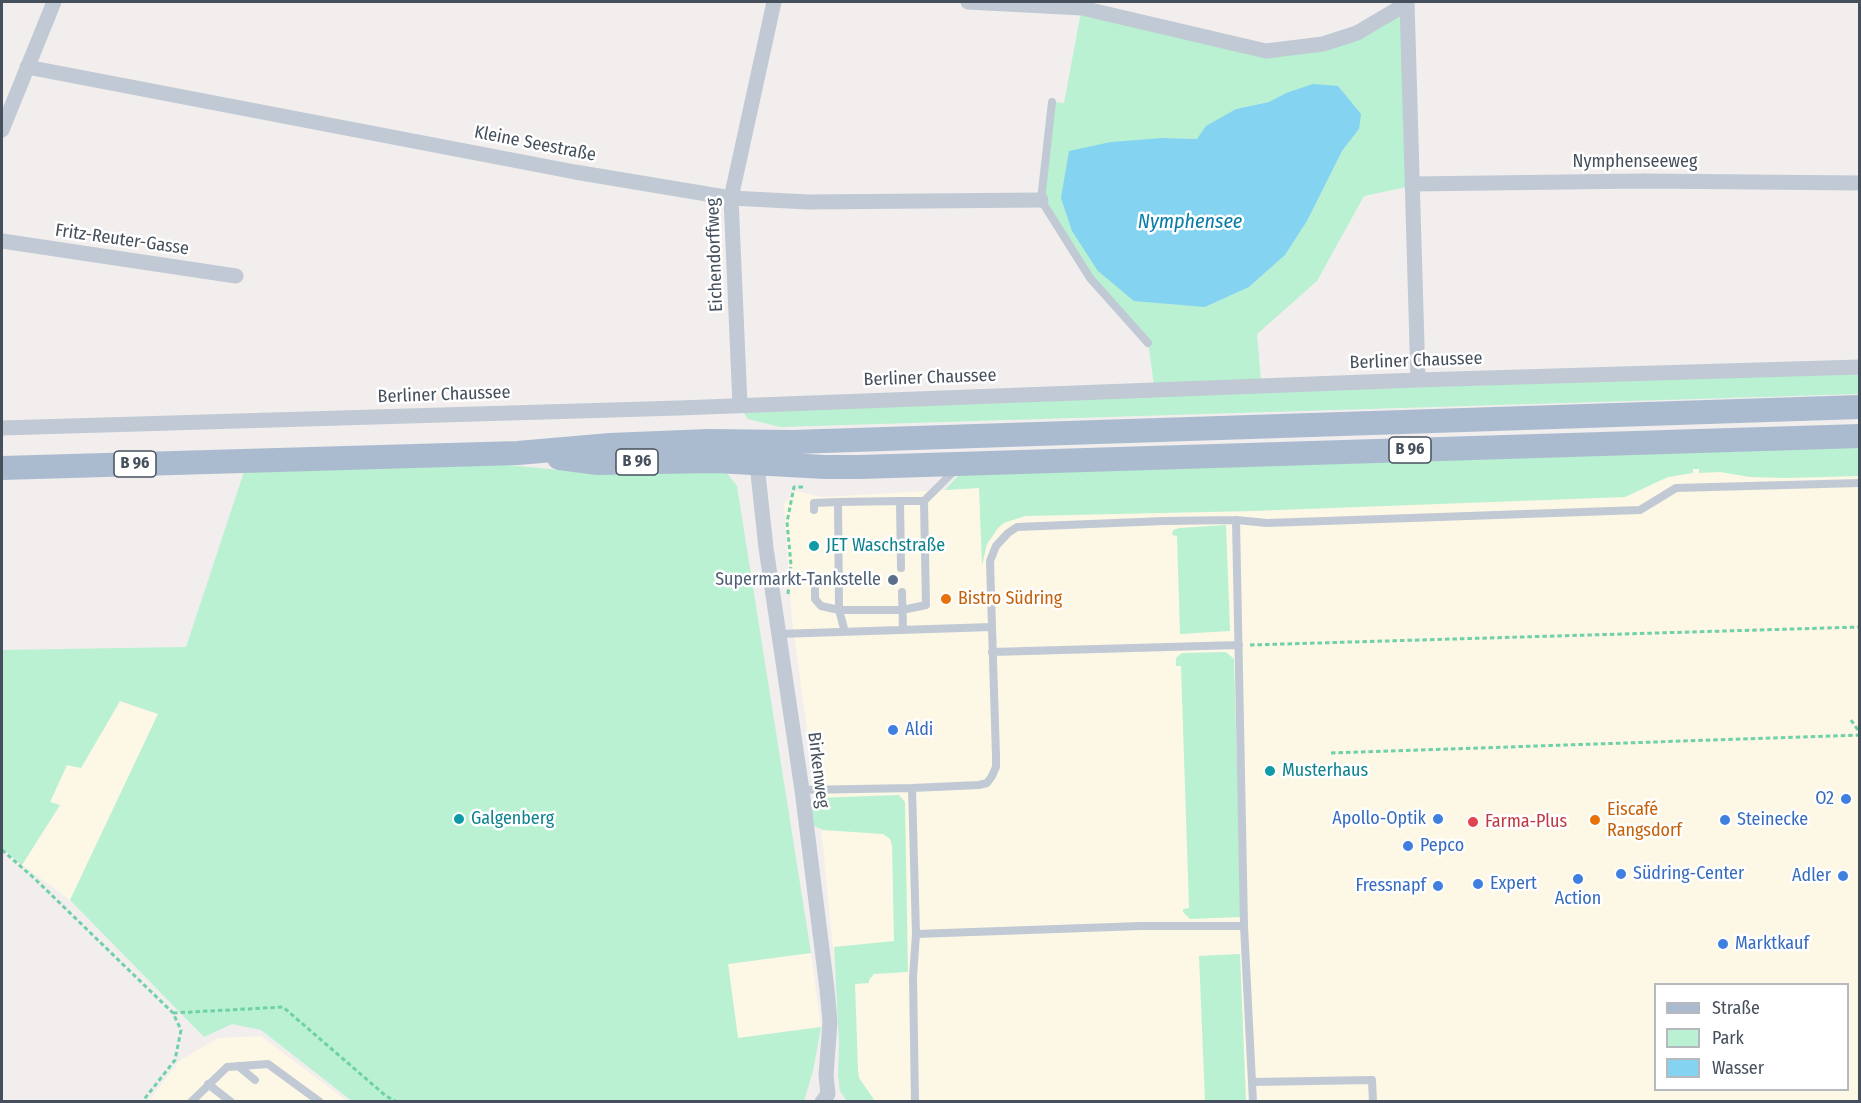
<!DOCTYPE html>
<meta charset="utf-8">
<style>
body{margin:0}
#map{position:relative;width:1861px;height:1103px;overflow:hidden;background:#f1eeed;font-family:"Fira Sans Condensed",sans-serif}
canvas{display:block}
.frame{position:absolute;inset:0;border:3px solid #45505c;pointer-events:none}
.legend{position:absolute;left:1654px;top:983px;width:195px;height:108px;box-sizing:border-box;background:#fff;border:2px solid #b5b9be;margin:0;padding:8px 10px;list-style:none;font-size:18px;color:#45505c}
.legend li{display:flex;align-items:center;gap:12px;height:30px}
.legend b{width:30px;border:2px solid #b5b9be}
</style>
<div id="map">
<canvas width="1861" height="1103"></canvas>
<div class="frame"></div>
<ul class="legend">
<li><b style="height:8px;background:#abbbcf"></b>Straße</li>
<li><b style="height:16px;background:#b9f1d2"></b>Park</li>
<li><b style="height:16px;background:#83d3f1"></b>Wasser</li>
</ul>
</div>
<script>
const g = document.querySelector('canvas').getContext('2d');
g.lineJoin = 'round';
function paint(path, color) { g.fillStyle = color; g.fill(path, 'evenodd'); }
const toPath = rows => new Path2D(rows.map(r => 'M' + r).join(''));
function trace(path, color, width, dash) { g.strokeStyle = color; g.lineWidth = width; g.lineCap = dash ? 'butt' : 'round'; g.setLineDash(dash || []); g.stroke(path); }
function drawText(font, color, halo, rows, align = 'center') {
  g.font = font + ' "Fira Sans Condensed",sans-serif'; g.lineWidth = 5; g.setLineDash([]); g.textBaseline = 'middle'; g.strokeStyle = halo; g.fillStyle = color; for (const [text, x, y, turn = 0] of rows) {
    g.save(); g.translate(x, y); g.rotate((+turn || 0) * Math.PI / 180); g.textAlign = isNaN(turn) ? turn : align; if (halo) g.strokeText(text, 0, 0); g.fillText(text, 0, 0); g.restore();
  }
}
paint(toPath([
 [1667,464,1859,467,1859,1101,859,1101,840,1022,823,846,792,620,784,504,796,491,822,497,979,488],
 [1656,984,1848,984,1848,1090,1656,1090],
 [120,701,158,714,70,900,22,865,60,805,50,802,67,765,81,768],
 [811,953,821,1027,738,1038,728,964],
 [261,1036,347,1101,148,1102,179,1061,218,1038]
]), '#fdf7e5');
paint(toPath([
 [1404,7,1407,187,1364,196,1317,281,1257,334,1261,381,1154,385,1148,342,1090,278,1041,200,1052,102,1064,103,1081,12,1264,55,1324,47],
 [1286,93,1359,129,1342,151,1307,221,1285,255,1249,287,1205,307,1163,138,1197,139,1236,109,1269,102],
 [1860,373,1859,394,780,427,748,419,744,413,841,406],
 [1860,445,1859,476,1784,478,1750,477,1720,472,1699,473,1699,469,1693,469,1693,473,1668,477,1625,497,1252,511,1025,516,1004,523,998,528,987,544,982,565,979,488,945,490,959,475],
 [498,464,579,472,726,472,737,486,811,953,728,964,738,1038,821,1027,813,1071,804,1101,352,1101,261,1030,232,1024,204,1037,70,900,158,714,120,701,81,768,67,765,50,802,60,805,22,865,2,848,2,650,186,647,244,472],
 [1226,525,1230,631,1180,634,1177,536,1172,535,1173,530,1179,528],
 [1226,652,1234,659,1241,917,1190,919,1183,912,1183,909,1189,908,1181,666,1176,666,1176,658,1182,653],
 [899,795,905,802,908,972,874,974,869,980,869,983,855,984,858,1070,859,1078,875,1101,847,1101,840,1091,838,1076,839,1042,834,947,894,941,892,845,890,839,883,834,823,830,814,826,811,820,811,805,815,798],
 [1240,954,1246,1101,1205,1101,1199,956]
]), '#b9f1d2');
paint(toPath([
 [1313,84,1338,86,1361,114,1359,129,1342,151,1307,221,1285,255,1249,287,1205,307,1134,301,1098,271,1072,231,1061,198,1069,151,1111,142,1163,138,1197,139,1206,126,1236,109,1269,102,1286,93]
]), '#83d3f1');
trace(toPath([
 [788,594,791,565,787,522,794,487,805,487],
 [1250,645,1860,627],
 [1851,720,1860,733],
 [1331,753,1860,735],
 [2,850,34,878,173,1013,181,1030,175,1060,142,1102],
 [173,1013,283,1007,386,1096,397,1102]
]), '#6fd1a7', 3, [4.5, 3]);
trace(toPath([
 [1052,102,1041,200,1090,278,1148,343],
 [814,510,814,503,838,502],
 [1236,520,1244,926,1253,1102],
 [901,568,900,501,924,501,956,469],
 [815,582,815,599,821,606,839,610,902,610,926,605,924,501],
 [902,592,903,630],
 [992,627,990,561,996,546,1008,533,1017,527,1164,521,1236,520,1267,523,1640,510,1676,488,1860,483],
 [845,632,839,610,838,502,900,501],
 [778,634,992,627,996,756,996,767,992,776,987,783,979,785,912,788,916,934,913,977,915,1102],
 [992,652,1239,645],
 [802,790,912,788],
 [916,934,1141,926,1244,926],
 [238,1066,255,1080],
 [1253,1082,1372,1080,1373,1102],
 [208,1084,231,1102],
 [191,1102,227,1067,268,1064,320,1102]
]), '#c0c9d4', 8);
trace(toPath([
 [968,2,1082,8,1266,51,1323,44,1357,33,1406,4],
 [1407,2,1418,380],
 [27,67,575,172,731,198,808,202,1041,200],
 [2,130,54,2],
 [1412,184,1643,181,1860,183],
 [2,241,236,276],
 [740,405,731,198,774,2],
 [2,428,679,408,1418,380,1860,367],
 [756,455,766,548,802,790,827,989,830,1022,826,1075,828,1094,822,1102]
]), '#c0c9d4', 15);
trace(toPath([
 [559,458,598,463,716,461,825,467,860,467,1860,436],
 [2,468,518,453,610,445,708,441,793,442,1860,407]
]), '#abbbcf', 24);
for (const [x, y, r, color] of [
 [814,546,6,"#0f9aa8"],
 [893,580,6,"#5c6f8a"],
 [946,599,6,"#e8710a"],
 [893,730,6,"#3f7fe0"],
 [1270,771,6,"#0f9aa8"],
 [1846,799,6,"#3f7fe0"],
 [459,819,6,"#0f9aa8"],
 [1438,819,6,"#3f7fe0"],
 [1595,820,6,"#e8710a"],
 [1725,820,6,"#3f7fe0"],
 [1473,822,6,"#e0444e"],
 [1408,846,6,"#3f7fe0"],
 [1621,874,6,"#3f7fe0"],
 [1843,876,6,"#3f7fe0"],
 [1578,879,6,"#3f7fe0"],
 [1478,884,6,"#3f7fe0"],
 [1438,886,6,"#3f7fe0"],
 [1723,944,6,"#3f7fe0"]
]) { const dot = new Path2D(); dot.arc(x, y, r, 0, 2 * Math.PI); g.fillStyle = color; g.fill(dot); trace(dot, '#fff', 2); }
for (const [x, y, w] of [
 [1410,450,42],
 [637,462,42],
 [135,464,42]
]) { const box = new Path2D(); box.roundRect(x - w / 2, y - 13, w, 26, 4.5); g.fillStyle = '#fff'; g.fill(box); trace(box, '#45505c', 1.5); }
drawText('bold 16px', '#45505c', null, [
 ["B 96",1410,450],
 ["B 96",637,462],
 ["B 96",135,464]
]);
drawText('18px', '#45505c', '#fff', [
 ["Kleine Seestraße",535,144,11],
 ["Nymphenseeweg",1635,162],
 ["Fritz-Reuter-Gasse",122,240,8],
 ["Eichendorffweg",715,255,-92],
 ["Berliner Chaussee",1416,361,-2],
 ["Berliner Chaussee",930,378,-2],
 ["Berliner Chaussee",444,395,-2],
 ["Birkenweg",818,770,83]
]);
drawText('18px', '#0d838f', '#fff', [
 ["JET Waschstraße",826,546],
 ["Musterhaus",1282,771],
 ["Galgenberg",471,819]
], 'left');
drawText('18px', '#4e5e75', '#fff', [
 ["Supermarkt-Tankstelle",881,580]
], 'right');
drawText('18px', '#c56008', '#fff', [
 ["Bistro Südring",958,599],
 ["Eiscafé",1607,810],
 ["Rangsdorf",1607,831]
], 'left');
drawText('18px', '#366cbe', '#fff', [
 ["Aldi",905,730],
 ["O2",1834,799,"right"],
 ["Apollo-Optik",1426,819,"right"],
 ["Steinecke",1737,820],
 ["Pepco",1420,846],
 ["Südring-Center",1633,874],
 ["Adler",1831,876,"right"],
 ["Expert",1490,884],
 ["Fressnapf",1426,886,"right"],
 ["Action",1578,899,"center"],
 ["Marktkauf",1735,944]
], 'left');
drawText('18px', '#be3a42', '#fff', [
 ["Farma-Plus",1485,822]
], 'left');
drawText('italic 20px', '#057ca8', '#fff', [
 ["Nymphensee",1190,222]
]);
</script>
